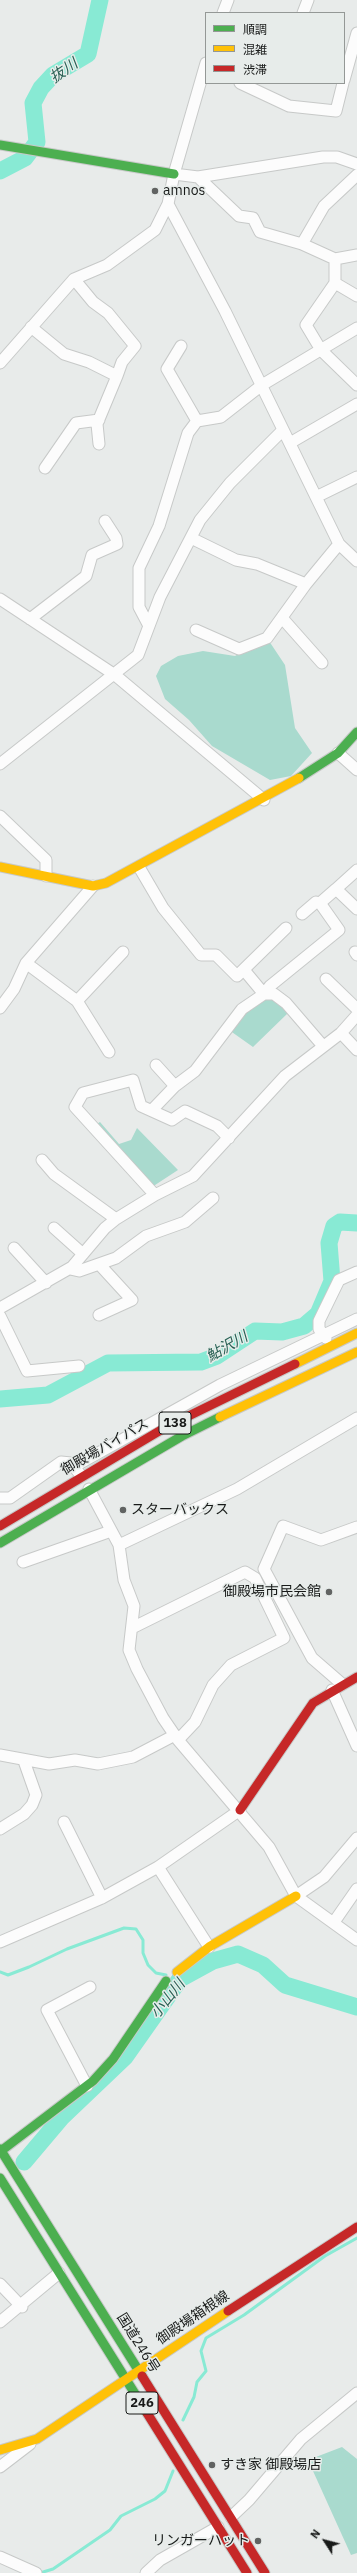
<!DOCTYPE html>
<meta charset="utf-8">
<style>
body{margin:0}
#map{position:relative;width:357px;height:2573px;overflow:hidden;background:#e8ebea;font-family:"IBM Plex Sans","Noto Sans JP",sans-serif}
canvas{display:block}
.legend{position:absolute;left:205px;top:12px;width:140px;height:72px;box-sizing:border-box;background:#e7ecea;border:1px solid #949896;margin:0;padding:5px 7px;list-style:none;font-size:12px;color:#181a19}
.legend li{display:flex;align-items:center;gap:8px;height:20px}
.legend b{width:20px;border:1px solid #949896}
.north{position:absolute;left:305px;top:2521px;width:40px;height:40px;-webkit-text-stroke:3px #e7ecea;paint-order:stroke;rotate:306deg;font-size:11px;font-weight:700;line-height:16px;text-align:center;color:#181a19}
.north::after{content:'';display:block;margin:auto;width:14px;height:18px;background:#181a19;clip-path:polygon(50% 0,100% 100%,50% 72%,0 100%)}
</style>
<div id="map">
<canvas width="357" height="2573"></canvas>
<ul class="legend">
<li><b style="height:5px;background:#4caf50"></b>順調</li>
<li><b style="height:5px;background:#ffc107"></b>混雑</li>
<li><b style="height:5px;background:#c62828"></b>渋滞</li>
</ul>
<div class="north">N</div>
</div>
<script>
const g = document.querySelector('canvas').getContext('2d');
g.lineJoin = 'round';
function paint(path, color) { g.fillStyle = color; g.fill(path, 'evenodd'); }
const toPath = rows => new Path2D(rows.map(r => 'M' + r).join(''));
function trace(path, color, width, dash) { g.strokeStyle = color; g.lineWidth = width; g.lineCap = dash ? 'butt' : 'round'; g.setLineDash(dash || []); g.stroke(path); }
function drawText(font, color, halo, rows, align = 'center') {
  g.font = font + ' "IBM Plex Sans","Noto Sans JP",sans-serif'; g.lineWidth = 3; g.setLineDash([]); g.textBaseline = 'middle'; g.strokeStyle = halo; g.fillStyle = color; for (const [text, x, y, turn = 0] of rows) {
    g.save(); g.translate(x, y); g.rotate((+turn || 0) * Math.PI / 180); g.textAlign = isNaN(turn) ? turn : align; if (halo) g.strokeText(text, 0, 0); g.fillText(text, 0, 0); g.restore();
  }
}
paint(toPath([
 [267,638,285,665,295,728,312,753,291,776,270,780,212,746,189,720,165,699,156,676,161,666,178,656,203,651,235,656],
 [274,994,288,1013,253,1047,229,1030,246,1009],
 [100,1122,119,1144,131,1140,137,1128,178,1170,152,1187,95,1125],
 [342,2447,357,2459,357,2553,351,2555,308,2460]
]), '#a9dace');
trace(toPath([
 [0,1972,8,1975,29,1967,67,1949,124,1928,136,1929,143,1940,143,1953,148,1965,156,1973,166,1975],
 [183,2420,194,2397,197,2382,206,2371,201,2351,206,2338,244,2315,325,2256,357,2238],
 [40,2573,53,2569,110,2530,121,2516,155,2499,165,2491,173,2471]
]), '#88ead4', 3);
trace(toPath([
 [0,171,25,158,37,142,33,103,41,88,53,75,88,54,100,0],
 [0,1399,48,1395,108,1363,201,1362,217,1356,255,1331,282,1332,304,1326,318,1314,332,1281,329,1243,334,1226,340,1222,357,1223],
 [24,2162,62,2117,125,2057,180,1979,213,1961,238,1954,263,1965,285,1985,357,2007]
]), '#88ead4', 17);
const street = toPath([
 [223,13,228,0],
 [303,13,308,0],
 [344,80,357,33],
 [240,83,289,106,336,111,343,83],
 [174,174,198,177,323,157,337,157,357,164],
 [198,177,239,216,253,218,260,232,302,244,335,259,335,283,306,325,321,350,357,385],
 [168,204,225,311,339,544,357,561],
 [302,244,324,206,357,175],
 [335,259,357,255],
 [74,279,93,302,108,313,135,346,122,362,117,376],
 [335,283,357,296],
 [31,327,64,354,89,362,117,376,97,424,99,444],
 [181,346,167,369,197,421],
 [0,363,74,279,107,265,155,230,168,204,174,174,206,63],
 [290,443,357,404],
 [45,468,76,423,99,420],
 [316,497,357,477],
 [191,538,236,560,257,564,306,584,339,544],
 [0,599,115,675,264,800],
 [30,619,86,576,92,555,117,544,116,538,105,521],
 [283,619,322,663],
 [149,626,139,607,139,568,159,526,188,433,197,421,221,417,262,385,357,328],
 [196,630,239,649,267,638,306,584],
 [338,753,357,770],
 [0,764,138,655,160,597,200,520,230,483,283,430],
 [0,816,46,860,46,876],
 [139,867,163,908,201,955,216,955,237,976,286,928],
 [357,870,336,889,357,909],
 [302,914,316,902,320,903],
 [355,952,357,955],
 [26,963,77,1001,109,1052],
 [244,970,264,994,270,986,339,930,320,903,336,889],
 [326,979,357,1009],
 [77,1001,123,952],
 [0,1008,14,989,26,963,93,886],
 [341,1033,357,1050],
 [156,1065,175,1086],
 [152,1110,175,1086,195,1071,242,1009,264,994,274,994,286,1003,323,1046],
 [42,1160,54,1174,116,1219],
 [155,1195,75,1107,83,1093,133,1080,141,1106,172,1120,185,1111,217,1126,229,1138],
 [54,1228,83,1254],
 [14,1248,46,1283],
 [70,1269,79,1271,116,1258,146,1236,185,1222,213,1198],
 [0,1308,72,1267,105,1228,116,1219,155,1195,193,1176,285,1076,341,1033,357,1015],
 [99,1315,132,1300,99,1264],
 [0,1316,27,1371,79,1366],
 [326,1338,319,1329,319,1321,339,1280,357,1272],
 [75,1466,220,1385,357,1319],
 [89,1489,119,1545,124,1580,134,1606,129,1650,137,1669,163,1718,178,1740,269,1847,296,1896,357,1940],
 [0,1498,10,1498,61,1462,71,1463,79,1473],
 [119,1545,237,1489,357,1418],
 [23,1562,111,1531],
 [132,1628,245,1572,255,1578,284,1638,231,1665,213,1685,195,1722,178,1740],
 [342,1684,312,1658,264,1569,283,1526,321,1540,357,1527],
 [332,1690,357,1746],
 [0,1755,49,1764,75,1760,98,1764,133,1757,175,1735],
 [64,1822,102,1898],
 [0,1829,24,1814,32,1805,36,1795,24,1761],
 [158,1867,209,1947],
 [296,1896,324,1877,357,1838],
 [334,1922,357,1889],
 [0,1942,102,1898,158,1867,240,1810],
 [87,2086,47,2010,90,1987],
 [0,2284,22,2307],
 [0,2322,59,2273],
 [0,2467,30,2444],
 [231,2517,249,2500,301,2439,357,2393],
 [0,2557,36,2573],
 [146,2573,160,2560,218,2527]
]);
const fast = toPath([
 [0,145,174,174],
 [299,778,338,753,357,732],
 [0,1543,182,1436,220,1417],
 [0,2149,142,2376],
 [1,2151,93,2081,113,2059,166,1981],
 [0,2178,147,2413]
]);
const slow = toPath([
 [0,867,93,886,106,883,299,778],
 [295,1364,357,1333],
 [220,1417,357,1352],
 [177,1972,209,1947,296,1896],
 [0,2450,37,2439,228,2311]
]);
const jam = toPath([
 [0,1526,166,1427,295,1364],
 [240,1810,313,1703,357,1677],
 [228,2311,357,2227],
 [142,2376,265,2573],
 [147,2413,247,2573]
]);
trace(street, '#c7c9c8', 13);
trace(fast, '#c7c9c8', 11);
trace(slow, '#c7c9c8', 11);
trace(jam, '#c7c9c8', 11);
trace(street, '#fcfcfc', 11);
trace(fast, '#4caf50', 9);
trace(slow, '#ffc107', 9);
trace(jam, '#c62828', 9);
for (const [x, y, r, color] of [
 [155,191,4,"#616362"],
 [123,1510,4,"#616362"],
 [329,1592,4,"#616362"],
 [212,2465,4,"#616362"],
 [258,2541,4,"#616362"]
]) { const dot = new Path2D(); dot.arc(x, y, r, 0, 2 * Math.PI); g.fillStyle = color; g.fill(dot); trace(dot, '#e7ecea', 1.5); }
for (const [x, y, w] of [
 [175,1423,32],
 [142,2403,32]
]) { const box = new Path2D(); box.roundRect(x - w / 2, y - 11, w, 22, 3); g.fillStyle = '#e7ecea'; g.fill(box); trace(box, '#181a19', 1); }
drawText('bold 13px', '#181a19', null, [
 ["138",175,1423],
 ["246",142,2403]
]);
drawText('14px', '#181a19', '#e7ecea', [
 ["amnos",163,191],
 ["スターバックス",131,1510],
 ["御殿場市民会館",321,1592,"right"],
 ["すき家 御殿場店",220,2465],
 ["リンガーハット",250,2541,"right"]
], 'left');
drawText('14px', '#181a19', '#e7ecea', [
 ["御殿場バイパス",105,1447,-30],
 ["御殿場箱根線",193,2318,-34],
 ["国道246号",138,2343,58]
]);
drawText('italic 15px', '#286053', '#e7ecea', [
 ["抜川",64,71,-35],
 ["鮎沢川",227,1347,-30],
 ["小山川",168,1999,-51]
]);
</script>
